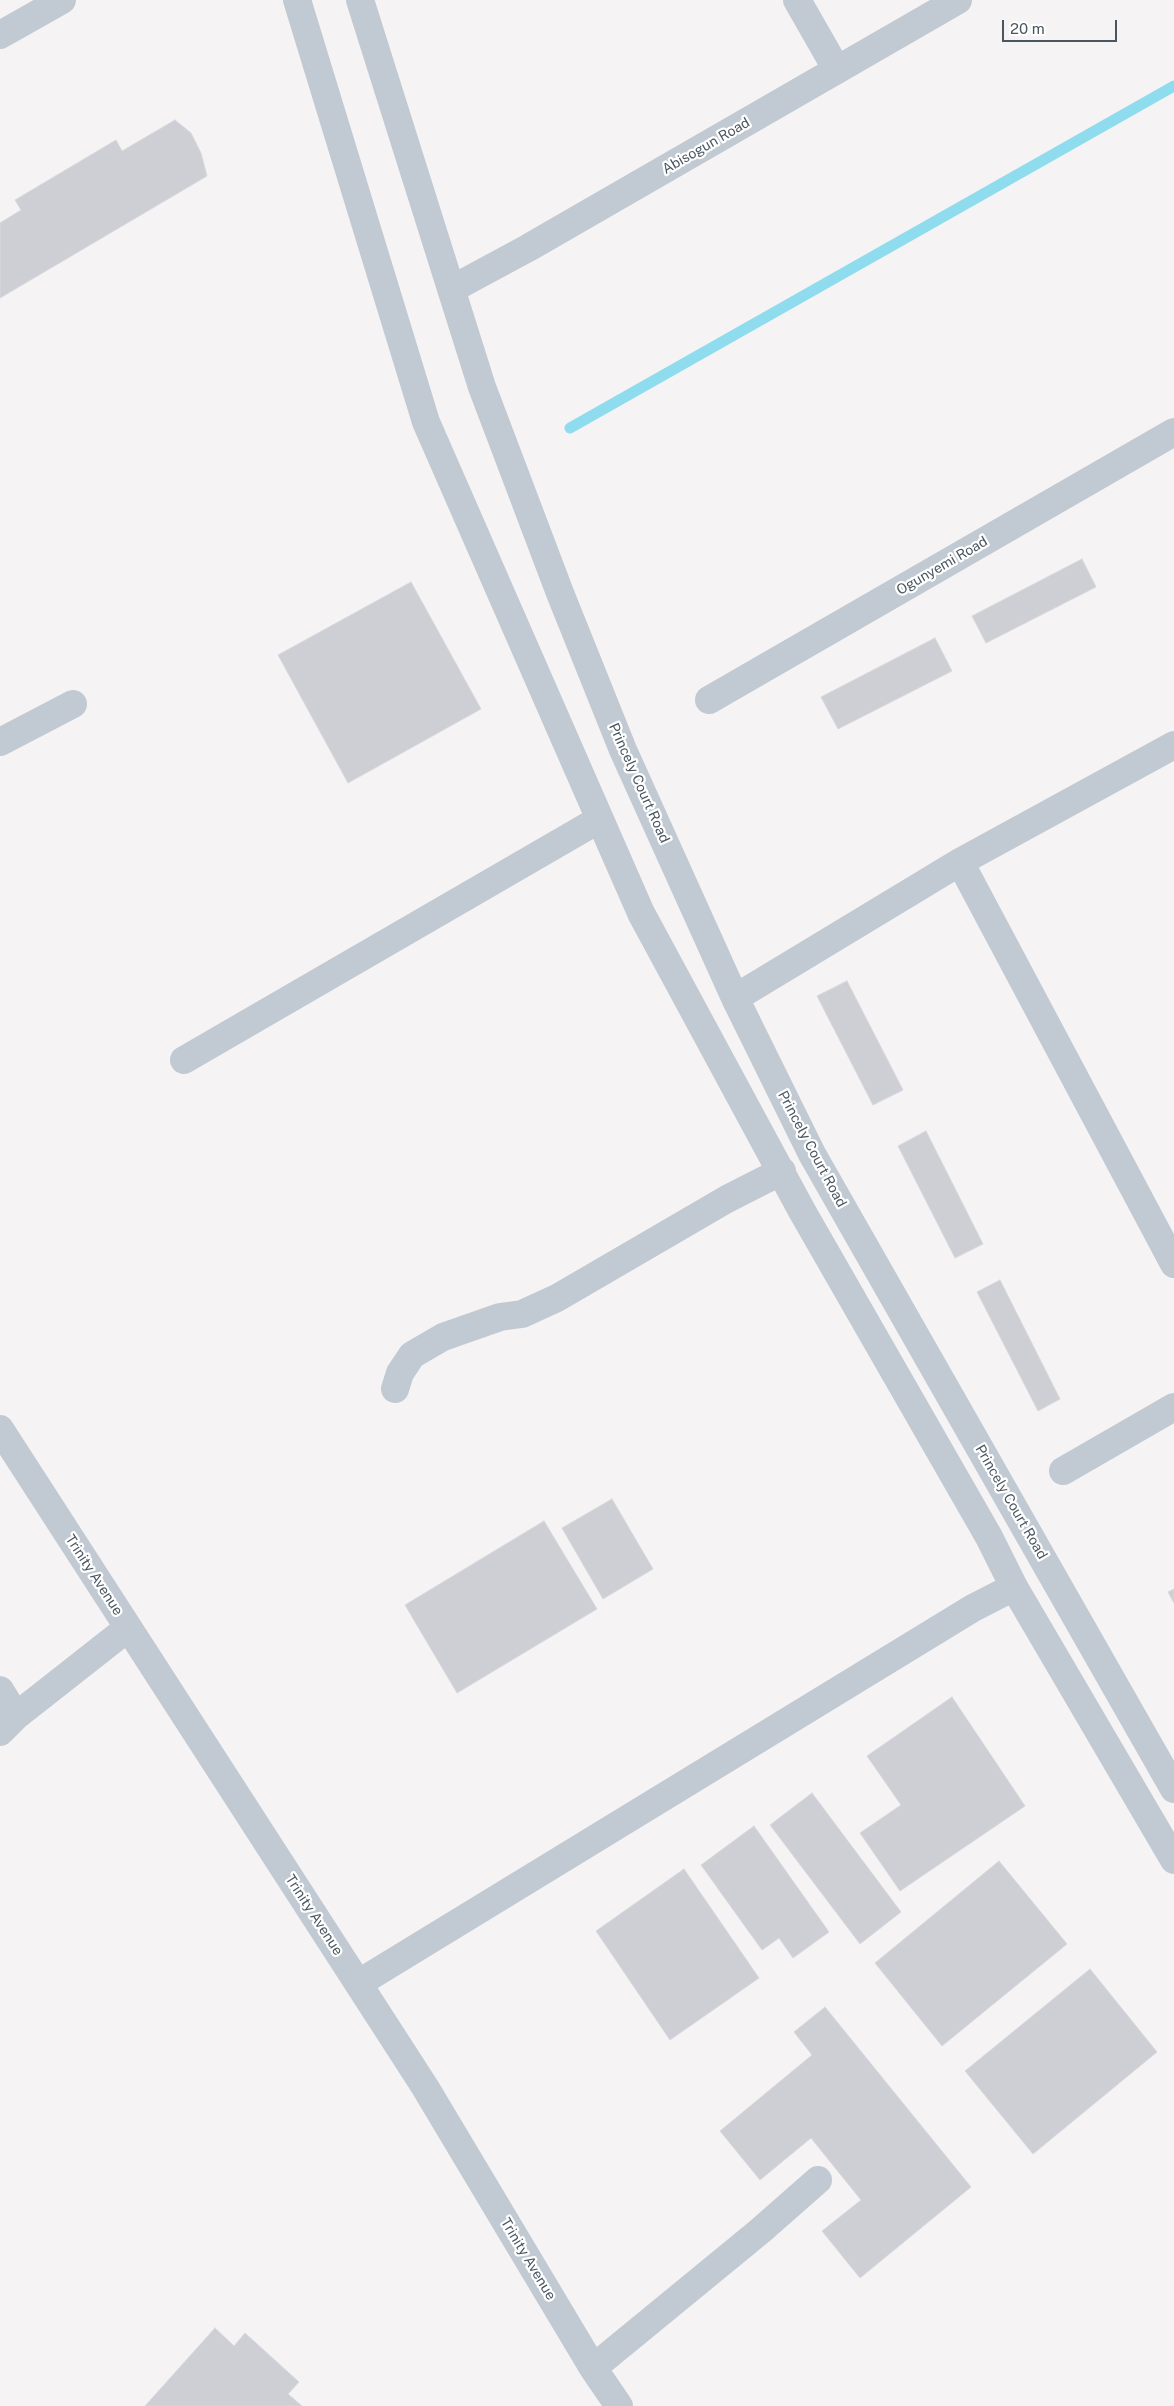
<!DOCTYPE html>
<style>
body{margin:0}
#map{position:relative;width:1174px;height:2406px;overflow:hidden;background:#f5f3f3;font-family:"Public Sans",sans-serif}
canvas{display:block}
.scale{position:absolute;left:1002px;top:20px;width:115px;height:22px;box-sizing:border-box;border:2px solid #4a5661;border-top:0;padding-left:6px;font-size:15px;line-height:18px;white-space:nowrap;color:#4a5661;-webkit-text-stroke:4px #fff;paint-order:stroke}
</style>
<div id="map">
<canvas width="1174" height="2406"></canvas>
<div class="scale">20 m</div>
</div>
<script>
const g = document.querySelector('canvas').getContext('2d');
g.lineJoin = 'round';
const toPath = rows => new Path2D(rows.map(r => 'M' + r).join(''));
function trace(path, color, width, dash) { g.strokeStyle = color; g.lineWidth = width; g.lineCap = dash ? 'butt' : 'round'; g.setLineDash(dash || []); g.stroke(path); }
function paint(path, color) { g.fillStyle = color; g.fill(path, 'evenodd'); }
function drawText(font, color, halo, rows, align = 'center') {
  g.font = font + ' "Public Sans",sans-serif'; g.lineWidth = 4.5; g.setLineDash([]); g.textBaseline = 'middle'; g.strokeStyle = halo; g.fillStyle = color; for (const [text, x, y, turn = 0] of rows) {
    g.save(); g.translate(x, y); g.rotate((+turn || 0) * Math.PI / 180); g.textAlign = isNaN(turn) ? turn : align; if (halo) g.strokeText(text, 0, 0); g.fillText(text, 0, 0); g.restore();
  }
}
trace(toPath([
 [570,428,1174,86]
]), '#8fdcef', 11);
const building = toPath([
 [175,120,191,133,201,153,207,176,0,298,0,223,21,210,15,200,116,140,122,151,175,120],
 [1082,559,1096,587,986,643,972,616,1082,559],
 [411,582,481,709,348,783,278,655,411,582],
 [935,638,952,671,838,729,821,697,935,638],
 [847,981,903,1090,873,1105,817,996,847,981],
 [926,1131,983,1244,955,1258,898,1146,926,1131],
 [1000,1280,1060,1399,1038,1411,977,1292,1000,1280],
 [612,1499,653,1569,603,1599,562,1528,612,1499],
 [544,1521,597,1609,457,1693,405,1605,544,1521],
 [1174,1589,1174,1603,1168,1592,1174,1589],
 [952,1697,1025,1806,900,1891,860,1833,901,1805,867,1756,952,1697],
 [812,1793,901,1912,860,1944,770,1825,812,1793],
 [754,1826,829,1932,793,1958,779,1938,762,1950,701,1865,754,1826],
 [999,1861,1067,1944,942,2046,875,1963,999,1861],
 [684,1869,759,1978,670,2040,596,1931,684,1869],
 [1090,1969,1157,2052,1033,2154,965,2071,1090,1969],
 [825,2007,971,2187,860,2278,822,2231,861,2200,811,2138,760,2180,720,2131,812,2055,794,2032,825,2007],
 [215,2328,234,2346,245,2333,299,2382,288,2394,302,2406,145,2406,215,2328]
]);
paint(building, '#cdcfd5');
trace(building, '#d7d9de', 1);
trace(toPath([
 [297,0,426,422,641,913,802,1211,989,1537,1014,1587,1174,1860],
 [360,0,482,387,560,593,623,750,735,998,812,1154,1174,1789],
 [797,0,837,70],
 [0,35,62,0],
 [452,289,528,248,958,0],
 [709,700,1174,432],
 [0,742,73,704],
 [960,862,1174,1264],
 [735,998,960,862,1174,745],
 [184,1060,600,819],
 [395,1389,400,1373,412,1355,443,1337,500,1317,522,1314,557,1298,727,1199,782,1171],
 [0,1429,425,2087,593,2368,619,2406],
 [1063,1471,1174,1407],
 [0,1690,16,1716],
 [0,1732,16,1716,128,1628],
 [359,1983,973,1608,1014,1587],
 [593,2368,760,2231,818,2180]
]), '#c1cad2', 28);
drawText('14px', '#4a5661', '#fff', [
 ["Abisogun Road",706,146,-30],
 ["Ogunyemi Road",942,566,-30],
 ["Princely Court Road",639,783,66],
 ["Princely Court Road",812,1149,62],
 ["Princely Court Road",1011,1502,60],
 ["Trinity Avenue",94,1575,57],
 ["Trinity Avenue",314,1915,57],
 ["Trinity Avenue",528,2259,59]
]);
</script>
